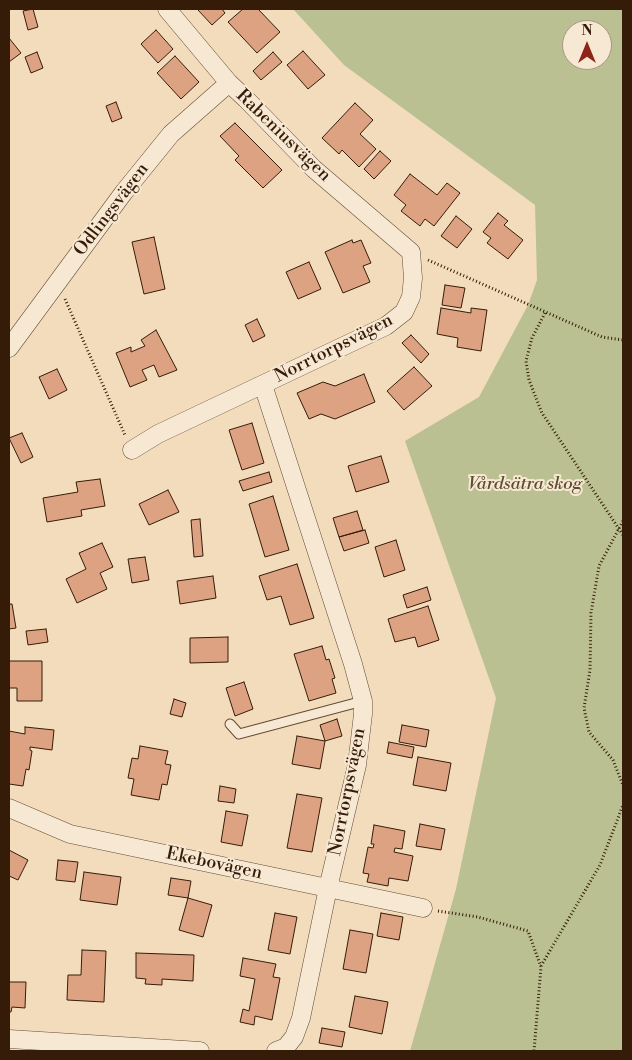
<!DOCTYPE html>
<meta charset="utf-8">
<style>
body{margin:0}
#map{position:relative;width:632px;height:1060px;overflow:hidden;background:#f3dcbb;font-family:"Libre Bodoni",serif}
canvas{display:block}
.frame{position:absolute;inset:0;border:10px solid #351c09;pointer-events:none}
.north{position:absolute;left:562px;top:20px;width:50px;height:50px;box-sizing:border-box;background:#f7e8d3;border:1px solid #a99682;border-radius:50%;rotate:0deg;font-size:14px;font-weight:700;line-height:20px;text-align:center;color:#351c09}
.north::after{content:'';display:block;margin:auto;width:18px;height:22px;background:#8f2418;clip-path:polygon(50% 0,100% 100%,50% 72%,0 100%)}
</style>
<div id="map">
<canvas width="632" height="1060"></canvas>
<div class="frame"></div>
<div class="north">N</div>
</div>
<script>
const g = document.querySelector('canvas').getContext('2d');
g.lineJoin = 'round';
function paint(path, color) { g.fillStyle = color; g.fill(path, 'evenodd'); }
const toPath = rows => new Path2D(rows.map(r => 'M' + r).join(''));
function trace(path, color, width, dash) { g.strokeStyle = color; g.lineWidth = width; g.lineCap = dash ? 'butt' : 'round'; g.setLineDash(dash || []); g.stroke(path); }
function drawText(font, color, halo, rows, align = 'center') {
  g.font = font + ' "Libre Bodoni",serif'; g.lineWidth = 4; g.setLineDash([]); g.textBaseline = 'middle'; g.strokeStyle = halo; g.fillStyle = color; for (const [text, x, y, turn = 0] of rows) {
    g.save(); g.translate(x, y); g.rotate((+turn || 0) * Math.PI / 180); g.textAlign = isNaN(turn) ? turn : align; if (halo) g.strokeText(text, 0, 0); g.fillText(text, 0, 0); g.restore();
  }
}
paint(toPath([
 [293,9,623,9,623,1051,410,1051,456,889,496,698,405,441,479,397,528,305,537,280,535,205,344,65],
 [572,30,602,30,602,60,572,60]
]), '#bac091');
const building = toPath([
 [33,9,38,27,28,30,23,11,33,9],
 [199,9,222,9,225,13,212,25,198,10,199,9],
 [243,9,258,9,280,32,257,53,228,22,243,9],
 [156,30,173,49,158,63,141,44,156,30],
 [9,38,21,53,9,62,9,38],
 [303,51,325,75,308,89,287,65,303,51],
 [37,52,43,68,31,73,25,57,37,52],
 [273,52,282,62,261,80,253,71,273,52],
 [175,56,199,82,181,99,157,73,175,56],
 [116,102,122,118,112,122,106,106,116,102],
 [355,103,373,120,360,134,376,149,359,167,342,150,339,154,322,138,355,103],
 [235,123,282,170,263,188,235,160,239,156,220,136,235,123],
 [380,151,391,161,374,179,364,169,380,151],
 [410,174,437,195,447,183,460,193,434,226,425,219,420,226,401,211,406,205,394,195,410,174],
 [498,213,508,221,504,225,523,240,508,259,487,243,491,238,483,232,498,213],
 [456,216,472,229,457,248,441,236,456,216],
 [154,237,165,289,144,294,132,242,154,237],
 [352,240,353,243,361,240,371,263,363,266,370,282,343,293,325,252,352,240],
 [309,262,321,289,298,299,286,272,309,262],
 [445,285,465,288,461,308,442,305,445,285],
 [441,308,471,313,471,308,487,310,481,351,457,347,458,338,437,334,441,308],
 [257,319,265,336,253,342,245,325,257,319],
 [156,330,177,370,159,377,154,365,142,370,147,380,130,387,116,353,131,347,131,352,145,346,141,340,156,330],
 [411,335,429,354,421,363,402,343,411,335],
 [414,367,432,386,404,410,387,391,414,367],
 [57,369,67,390,49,399,39,377,57,369],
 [364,374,375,402,335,419,321,414,309,419,297,393,323,382,335,386,364,374],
 [252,423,264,463,242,470,229,430,252,423],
 [22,433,33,457,21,463,9,438,22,433],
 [381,456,389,482,356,492,348,466,381,456],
 [269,472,272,482,243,491,239,481,269,472],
 [100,479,105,506,81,510,82,516,47,522,43,498,78,492,76,482,100,479],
 [168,490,179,512,149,525,139,504,168,490],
 [273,496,289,550,265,557,249,504,273,496],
 [357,511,363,530,339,537,333,518,357,511],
 [200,519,203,556,194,557,191,520,200,519],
 [365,530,369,543,344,551,339,537,365,530],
 [396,540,405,570,384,577,375,547,396,540],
 [102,543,113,567,100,573,107,589,77,603,66,579,86,569,79,553,102,543],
 [145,557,149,580,132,583,128,559,145,557],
 [297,564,314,618,290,625,281,596,267,600,259,576,297,564],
 [213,576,216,598,180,604,177,581,213,576],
 [427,587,431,600,407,608,403,595,427,587],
 [9,604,12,604,16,628,9,629,9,604],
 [428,606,439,640,418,647,415,637,395,642,388,619,428,606],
 [46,629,48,642,28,645,26,631,46,629],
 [228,637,228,662,190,663,190,638,228,637],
 [322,646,326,660,329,659,335,678,332,679,336,693,309,701,294,654,322,646],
 [9,661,42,661,42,701,17,701,17,688,9,688,9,661],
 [244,682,253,709,235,716,226,688,244,682],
 [174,699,186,703,182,717,170,714,174,699],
 [337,719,342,736,325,741,320,725,337,719],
 [402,725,429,730,426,747,399,742,402,725],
 [25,727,54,730,52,750,30,747,30,750,32,751,29,770,26,769,23,786,9,784,9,731,25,734,25,727],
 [297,736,325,741,320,769,292,764,297,736],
 [389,742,414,747,412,758,387,753,389,742],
 [140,746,168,751,165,764,171,765,167,785,162,784,159,800,131,795,134,779,128,778,132,758,138,759,140,746],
 [418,757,451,763,446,791,413,785,418,757],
 [220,786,236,789,234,803,218,801,220,786],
 [297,794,322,798,312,852,287,848,297,794],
 [226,811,248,815,242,846,221,842,226,811],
 [420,824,445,829,441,850,416,846,420,824],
 [374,825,405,831,402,849,395,848,394,852,413,856,408,881,389,878,388,886,367,882,369,874,363,873,368,847,373,848,374,844,371,844,374,825],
 [9,850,28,860,18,880,9,876,9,850],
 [58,860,78,862,75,882,56,880,58,860],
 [84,872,121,877,117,905,80,900,84,872],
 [171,878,191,881,188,898,168,895,171,878],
 [188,898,212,905,203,937,179,930,188,898],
 [275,913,297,917,290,954,268,950,275,913],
 [381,913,403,917,399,940,377,936,381,913],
 [350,930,373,934,366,973,343,969,350,930],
 [82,950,106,951,104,1002,67,1000,68,975,81,975,82,950],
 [136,953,194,955,193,981,162,979,162,985,145,984,146,979,136,978,136,953],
 [243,958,276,964,273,977,280,978,272,1020,255,1016,254,1025,240,1022,243,1009,249,1011,255,979,240,976,243,958],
 [9,982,26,982,25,1008,12,1007,11,1012,9,1012,9,982],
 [355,996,388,1002,382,1034,349,1027,355,996],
 [322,1028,345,1032,342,1047,319,1043,322,1028]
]);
paint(building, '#dda282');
trace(building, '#351c09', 1);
const lane = toPath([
 [230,724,239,734,363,701]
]);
const street = toPath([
 [9,348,124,192,171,134,229,83],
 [263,385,353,664,363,701,363,714,357,765,328,888,301,1018,294,1037,286,1047,276,1051],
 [132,450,158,434,386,326,404,312,411,297,413,278,411,252,314,169,246,99,229,83,167,9],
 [9,808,70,834,423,908],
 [9,1039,200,1051]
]);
trace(lane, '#644c36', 11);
trace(street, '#644c36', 19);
trace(toPath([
 [428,260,602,337,623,340],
 [65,299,125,435],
 [545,313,532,338,526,361,529,380,542,413,623,535],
 [623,521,599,566,591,613,590,670,584,708,589,732,613,760,623,785],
 [438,911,478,917,528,931,541,967,534,1051],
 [541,966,600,865,623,805]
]), '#351c09', 3, [1, 2.5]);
trace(lane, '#f7e8d3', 9);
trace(street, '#f7e8d3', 18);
drawText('18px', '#351c09', '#f7e8d3', [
 ["Rabeniusvägen",283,136,44],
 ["Odlingsvägen",112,210,-53],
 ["Norrtorpsvägen",334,349,-27],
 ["Norrtorpsvägen",348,792,-79],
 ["Ekebovägen",214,864,12]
]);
drawText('italic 18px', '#5d4d32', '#f7e8d3', [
 ["Vårdsätra skog",525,485]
]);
</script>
